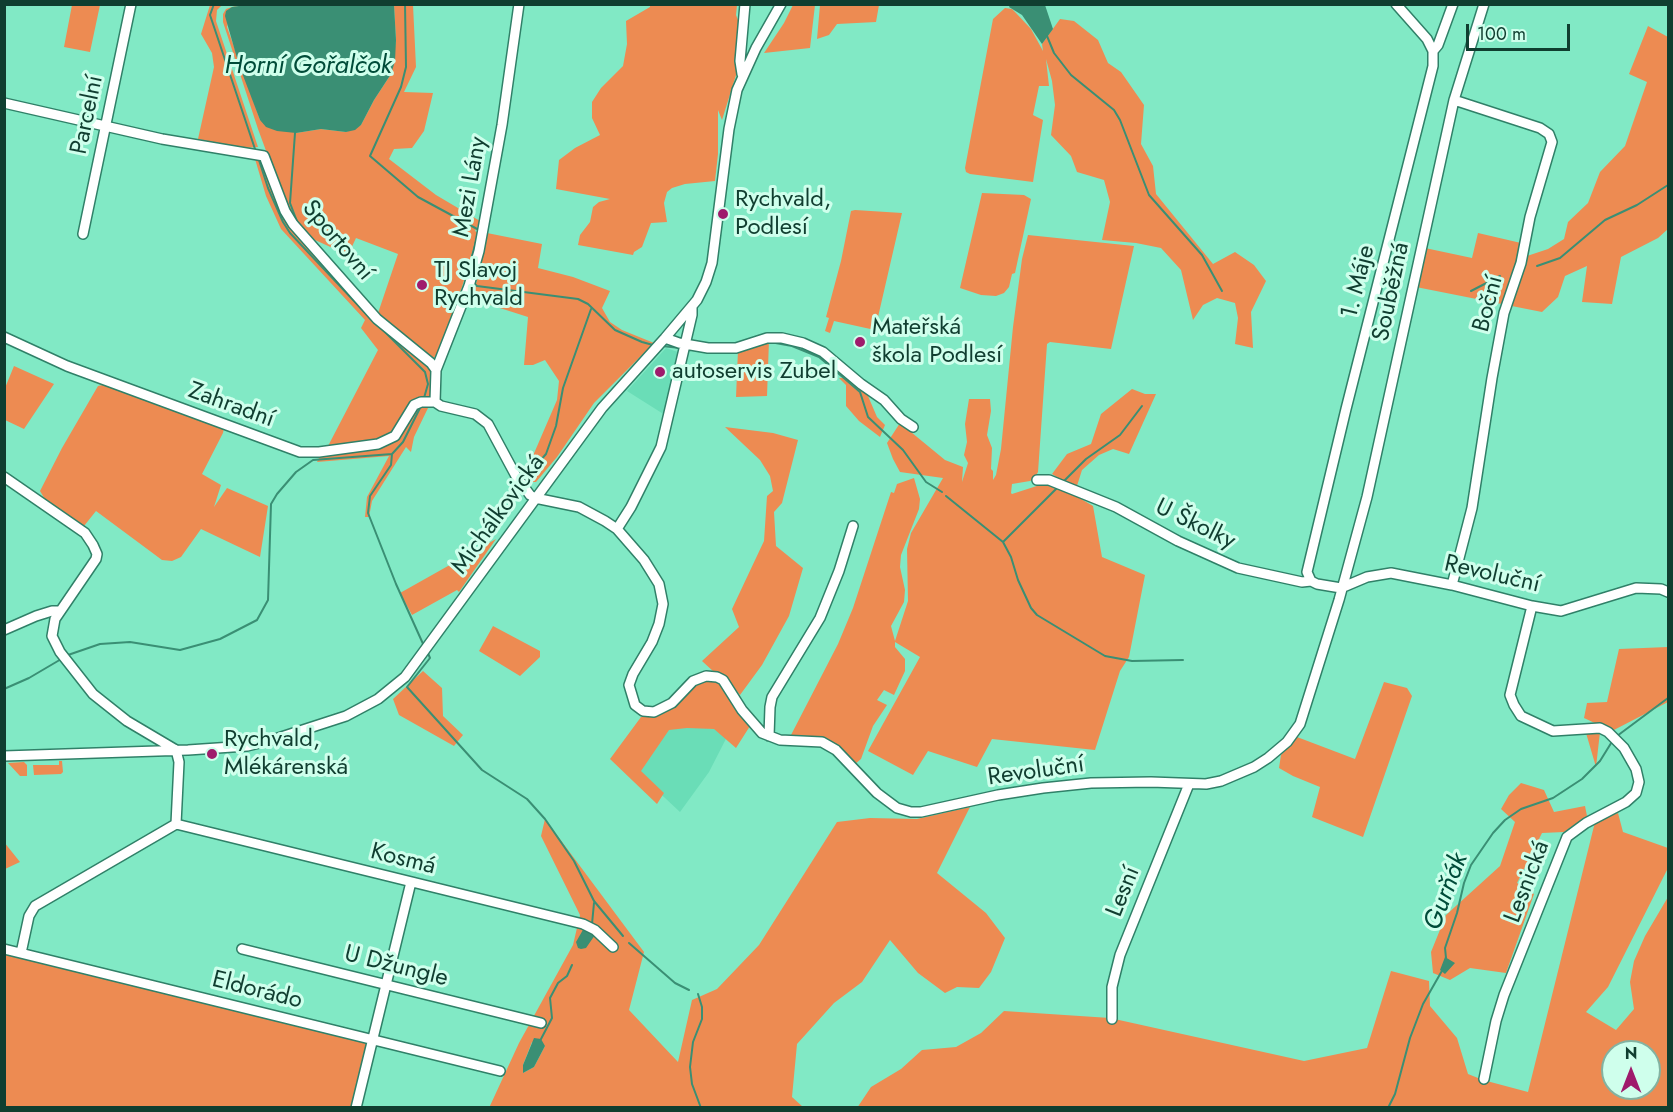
<!DOCTYPE html>
<meta charset="utf-8">
<style>
body{margin:0}
#map{position:relative;width:1673px;height:1112px;overflow:hidden;background:#81e9c5;font-family:Jost,sans-serif}
canvas{display:block}
.frame{position:absolute;inset:0;border:6px solid #103e30;pointer-events:none}
.north{position:absolute;left:1601px;top:1040px;width:60px;height:60px;box-sizing:border-box;background:#cfffec;border:2px solid #83b2a1;border-radius:50%;rotate:0deg;font-size:16px;font-weight:700;line-height:24px;text-align:center;color:#103e30}
.north::after{content:'';display:block;margin:auto;width:21px;height:27px;background:#9f1b6c;clip-path:polygon(50% 0,100% 100%,50% 72%,0 100%)}
.scale{position:absolute;left:1466px;top:24px;width:104px;height:27px;box-sizing:border-box;border:3px solid #103e30;border-top:0;padding-left:8px;font-size:18px;line-height:21px;white-space:nowrap;color:#103e30;-webkit-text-stroke:4px #cfffec;paint-order:stroke}
</style>
<div id="map">
<canvas width="1673" height="1112"></canvas>
<div class="frame"></div>
<div class="north">N</div>
<div class="scale">100 m</div>
</div>
<script>
const g = document.querySelector('canvas').getContext('2d');
g.lineJoin = 'round';
function paint(path, color) { g.fillStyle = color; g.fill(path, 'evenodd'); }
const toPath = rows => new Path2D(rows.map(r => 'M' + r).join(''));
function trace(path, color, width, dash) { g.strokeStyle = color; g.lineWidth = width; g.lineCap = dash ? 'butt' : 'round'; g.setLineDash(dash || []); g.stroke(path); }
function drawText(font, color, halo, rows, align = 'center') {
  g.font = font + ' Jost,sans-serif'; g.lineWidth = 6; g.setLineDash([]); g.textBaseline = 'middle'; g.strokeStyle = halo; g.fillStyle = color; for (const [text, x, y, turn = 0] of rows) {
    g.save(); g.translate(x, y); g.rotate((+turn || 0) * Math.PI / 180); g.textAlign = isNaN(turn) ? turn : align; if (halo) g.strokeText(text, 0, 0); g.fillText(text, 0, 0); g.restore();
  }
}
paint(toPath([
 [666,348,681,353,665,415,627,391],
 [649,721,730,731,709,772,680,812,634,769]
]), '#6addb7');
paint(toPath([
 [72,5,100,5,90,52,64,47],
 [210,5,222,5,217,10,216,21,258,147,244,148,198,139,214,67,212,53,201,34],
 [238,5,246,5,232,7,227,27,260,120,296,133,321,129,346,132,361,125,374,100,391,74,396,40,394,5,413,5,416,67,404,92,433,93,424,131,412,148,394,149,389,159,436,195,480,221,475,231,478,233,462,287,439,350,434,358,401,336,377,316,398,254,356,238,348,255,315,240,295,221,286,205,258,129,223,22,223,14,226,9],
 [650,5,737,5,736,15,740,25,737,72,722,120,718,110,718,154,715,181,685,184,672,188,667,192,664,203,667,222,651,223,642,247,634,252,633,255,578,245,580,235,590,222,593,207,599,202,610,199,556,189,559,160,575,148,600,135,592,118,592,102,601,88,623,66,627,44,626,21,650,7],
 [793,5,815,5,810,48,764,53,784,23],
 [820,5,879,5,876,22,837,24,829,35,817,39],
 [1005,8,1012,9,1016,13,1031,29,1043,51,1042,44,1060,19,1074,21,1098,40,1108,63,1121,72,1144,105,1141,144,1153,166,1156,194,1213,264,1235,252,1254,265,1266,281,1251,312,1253,348,1235,344,1238,318,1235,303,1217,298,1203,305,1193,320,1181,270,1161,248,1136,243,1102,240,1110,202,1104,180,1077,172,1071,156,1051,135,1055,105,1052,81,1046,59,1049,86,1039,86,1033,115,1043,120,1033,182,970,174,966,172,965,168,993,19],
 [1648,26,1668,37,1668,229,1658,238,1621,257,1612,304,1582,302,1587,266,1565,276,1558,297,1542,312,1416,287,1425,248,1472,258,1478,233,1521,243,1518,259,1548,249,1564,239,1568,222,1588,203,1600,172,1625,146,1647,82,1629,74],
 [255,159,263,162,279,206,387,330,433,373,432,398,423,401,394,433,376,442,327,448,378,350,361,328,365,320,281,229,266,196],
 [982,193,1024,195,1031,199,1015,273,1012,274,1009,287,1004,293,996,296,981,295,960,288],
 [855,210,902,213,875,330,834,321,830,333,825,331,829,318,826,317,841,261,851,211],
 [487,233,542,244,538,268,573,277,610,291,602,308,610,322,622,330,654,343,594,403,557,457,536,482,527,482,520,471,532,458,557,400,559,381,545,360,533,365,524,365,528,317,478,301,470,296,477,281],
 [1028,235,1134,246,1111,349,1050,342,1047,344,1038,472,1034,479,1030,481,1012,484,1011,493,1012,494,1043,484,1076,496,1093,506,1102,557,1145,575,1129,657,1120,671,1095,750,992,739,977,767,928,751,913,775,868,751,920,657,895,642,895,647,905,659,905,671,894,695,884,690,877,700,887,705,873,726,861,759,855,764,842,751,791,735,838,644,853,608,891,492,894,493,897,484,914,478,920,499,919,509,901,555,900,567,905,590,904,602,891,626,895,641,908,601,907,549,911,533,943,478,900,472,893,459,887,443,900,423,945,460,963,467,962,482,968,463,964,455,967,442,965,424,969,399,990,399,991,411,987,435,992,448,991,469,993,471,993,480,996,475,1001,449,1013,327,1022,259],
 [769,340,767,396,736,397,738,350],
 [14,366,54,384,24,429,5,420,5,388],
 [839,378,848,378,868,396,877,417,885,425,880,437,859,421,846,406,846,385],
 [107,384,128,392,131,395,139,396,224,428,223,433,202,474,221,485,214,507,227,488,268,506,260,557,201,529,181,557,172,561,162,560,96,511,84,526,46,501,40,491,62,448,98,386],
 [1132,389,1145,394,1156,394,1129,454,1113,449,1099,455,1082,470,1076,489,1052,474,1067,454,1091,444,1101,414],
 [425,404,428,408,414,437,411,452,406,447,372,501,369,517,365,517,367,497,389,456,317,462,321,454,387,443,414,408],
 [725,427,773,433,798,440,782,503,774,512,776,546,803,568,789,616,762,665,740,695,725,676,714,672,702,661,739,627,732,609,764,541,767,496,773,491,770,476,760,460],
 [496,539,459,592,457,590,412,615,400,593],
 [493,626,540,651,540,657,520,676,479,651],
 [1668,647,1668,702,1612,731,1584,718,1587,703,1607,702,1619,649],
 [423,671,442,688,443,716,463,735,454,746,399,715,393,699],
 [705,680,713,680,720,684,750,726,736,748,714,729,687,728,669,730,641,771,664,793,657,804,610,759,641,717,659,715,673,706,694,685],
 [1384,682,1407,688,1412,696,1363,837,1312,817,1320,787,1293,776,1279,768,1281,755,1297,737,1355,759],
 [1600,732,1596,767,1586,733],
 [59,761,62,761,63,772,61,774,34,775,33,765,59,765],
 [24,762,27,765,27,776,20,776,8,763],
 [1521,783,1544,790,1554,812,1585,806,1587,816,1564,832,1542,833,1517,883,1534,894,1506,973,1470,968,1450,980,1433,973,1431,952,1446,915,1500,866,1515,822,1501,809,1509,795],
 [970,807,937,873,986,913,1005,938,991,972,979,988,957,987,945,993,918,973,890,940,862,982,834,1003,797,1044,792,1097,803,1107,489,1108,519,1043,573,945,580,915,541,836,545,819,644,952,629,1010,678,1062,692,1000,717,989,759,945,837,822,870,818,917,819],
 [532,1042,545,1046,534,1067,523,1073,523,1065],
 [1618,813,1623,832,1668,848,1668,868,1608,987,1586,1012,1616,1030,1634,1009,1630,982,1634,961,1645,936,1668,897,1668,1107,857,1108,871,1087,901,1069,922,1050,956,1047,981,1033,1004,1011,1110,1018,1304,1061,1367,1048,1391,971,1429,981,1430,1006,1457,1038,1468,1074,1483,1080,1528,1092,1595,822],
 [1613,1052,1649,1052,1649,1088,1613,1088],
 [4,842,20,862,5,869,4,869],
 [5,953,367,1043,351,1107,5,1108]
]), '#ed8b52');
paint(toPath([
 [246,5,394,5,396,40,395,61,391,74,374,100,361,125,355,130,346,132,321,129,296,133,277,131,266,127,260,120,239,65,225,16,226,11,232,7],
 [1010,5,1045,5,1053,29,1042,44,1022,15,1009,7],
 [584,928,595,935,586,948,581,949,578,948,576,942],
 [1445,957,1455,963,1445,974,1440,970],
 [534,1038,541,1039,545,1046,534,1067,523,1073,523,1065]
]), '#3a8f74');
trace(toPath([
 [214,4,210,15,256,152],
 [405,4,406,67,401,87,370,156,418,197,479,230,466,279,469,280],
 [1047,36,1054,53,1071,75,1114,110,1120,120,1149,195,1202,255,1222,291],
 [295,133,290,203,298,224],
 [258,157,268,188,283,222,290,233,371,319],
 [1537,266,1560,258,1605,220,1637,205,1668,185],
 [474,283,477,286,578,299,588,304,615,330,642,342,653,345],
 [1471,291,1500,276],
 [376,323,425,372,428,384,424,398],
 [770,342,792,346,819,357,845,379,860,392,868,417,903,450,926,482,942,492],
 [662,346,680,348],
 [724,352,736,352],
 [392,454,391,465,370,496,368,513,396,584,424,646],
 [534,468,546,454,556,426,563,388,591,309],
 [1063,482,1086,459,1120,435,1142,406],
 [946,496,1003,542,1011,557,1018,580,1031,608,1037,615,1105,656,1132,661,1183,660],
 [1003,542,1059,486],
 [427,651,430,658,407,687,482,770,527,799,545,819,574,861,594,901,623,936],
 [68,655,100,644,130,642,180,650,220,639,257,620,268,600,271,504,277,494,296,472,313,460,392,454,403,442,421,406],
 [4,689,29,678,63,658],
 [1617,736,1668,698],
 [592,924,594,903],
 [629,943,675,983,689,990],
 [1446,958,1445,948,1457,913,1464,883,1471,865,1493,833,1505,820,1521,809,1553,798,1582,779,1600,761,1613,740],
 [698,994,702,1007,702,1019,693,1042,690,1067,692,1084,701,1108],
 [541,1039,552,1018,550,998,558,983,567,976,572,965],
 [1388,1108,1395,1094,1410,1038,1423,1004,1443,969]
]), '#3a8f74', 2);
const minor = toPath([
 [1433,51,1438,45,1453,4],
 [742,74,740,61,745,4],
 [4,103,162,139,264,156,285,211,293,224,377,319,431,363,436,370,435,402,441,406,475,414,488,424,516,476,530,495,535,498,579,507,605,521,617,529,644,560,659,584,663,604,659,624,652,642,633,674,629,685,635,705,643,711,654,712,672,703,693,681,706,676,717,677,723,680,742,710,762,733,780,740,822,742,836,750,877,793,897,808,911,812,921,812,998,795,1043,788,1091,783,1151,782,1206,784,1221,781,1254,767,1268,758,1287,742,1300,724,1339,600,1367,497,1454,100,1484,4],
 [83,234,131,4],
 [4,337,67,366,300,452,319,452,378,444,395,436,414,405,421,402,435,402],
 [665,338,679,343,708,348,736,348,767,338,782,338,803,343,823,352,861,384,884,400,901,419,913,427],
 [436,370,469,286,479,251,502,125,519,4],
 [4,477,85,533,93,545,97,554,96,559,55,619,52,636,60,652,93,694,127,721,176,750,179,762,176,824],
 [1037,480,1049,480,1116,507,1178,541,1238,568,1302,582,1311,581,1317,584,1341,588],
 [617,529,631,507,661,447,692,315,692,307],
 [1311,581,1307,572,1346,409,1433,66,1433,51,1427,39,1396,4],
 [1452,585,1472,508,1492,378,1504,313,1521,263,1530,217,1552,142,1549,134,1540,128,1454,100],
 [1341,588,1367,577,1391,573,1452,585,1532,606,1561,611,1636,588,1661,589,1668,592],
 [4,630,36,616,52,611,59,611],
 [769,736,770,707,772,697,820,618,839,571,853,526],
 [4,756,188,750,247,746,272,740,346,716,378,699,405,677,602,408,665,338,697,300,706,282,712,263,729,129,737,90,756,48,781,4],
 [4,949,500,1071],
 [242,949,541,1023],
 [21,953,29,916,35,906,176,824,583,924,595,930,613,947],
 [1112,1019,1112,987,1120,955,1189,784],
 [1484,1079,1496,1021,1504,995,1567,837,1586,823,1626,802,1636,793,1639,782,1636,769,1624,748,1608,732,1600,728,1553,731,1521,716,1514,705,1510,695,1532,606],
 [356,1108,411,882]
]);
trace(minor, '#308068', 12);
trace(minor, '#fff', 9);
for (const [x, y, r, color] of [
 [723,214,6,"#9f1b6c"],
 [422,285,6,"#9f1b6c"],
 [860,342,6,"#9f1b6c"],
 [660,372,6,"#9f1b6c"],
 [212,754,6,"#9f1b6c"]
]) { const dot = new Path2D(); dot.arc(x, y, r, 0, 2 * Math.PI); g.fillStyle = color; g.fill(dot); trace(dot, '#cfffec', 2); }
drawText('24px', '#103e30', '#cfffec', [
 ["Parcelní",88,115,-78],
 ["Mezi Lány",471,187,-80],
 ["Sportovní",337,241,50],
 ["1. Máje",1359,282,-76],
 ["Souběžná",1392,292,-78],
 ["Boční",1489,304,-75],
 ["Zahradní",231,406,20],
 ["Michálkovická",499,515,-54],
 ["U Školky",1195,525,26],
 ["Revoluční",1492,575,13],
 ["Revoluční",1036,772,-8],
 ["Kosmá",403,860,14],
 ["Lesnická",1528,882,-69],
 ["Lesní",1124,892,-68],
 ["U Džungle",396,967,14],
 ["Eldorádo",257,991,14]
]);
drawText('24px', '#103e30', '#cfffec', [
 ["Rychvald,",735,200],
 ["Podlesí",735,228],
 ["TJ Slavoj",434,271],
 ["Rychvald",434,299],
 ["Mateřská",872,328],
 ["škola Podlesí",872,356],
 ["autoservis Zubel",672,372],
 ["Rychvald,",224,740],
 ["Mlékárenská",224,768]
], 'left');
drawText('italic 26px', '#004c39', '#cfffec', [
 ["Horní Gořalčok",308,67],
 ["Gurňák",1447,892,-69]
]);
</script>
